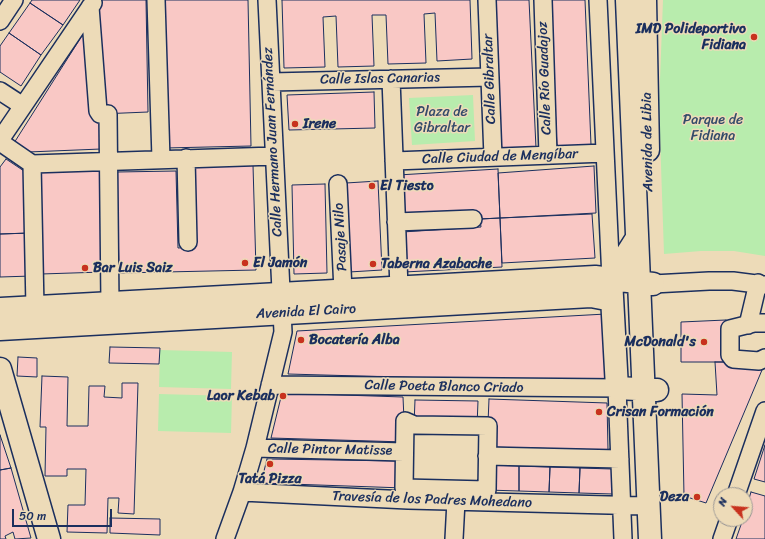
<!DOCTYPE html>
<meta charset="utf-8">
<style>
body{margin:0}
#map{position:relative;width:765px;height:539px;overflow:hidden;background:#eddbb8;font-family:Sriracha,sans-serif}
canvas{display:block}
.north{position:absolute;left:713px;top:487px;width:40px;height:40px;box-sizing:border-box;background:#eddbb8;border:1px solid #999694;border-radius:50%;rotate:296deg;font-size:11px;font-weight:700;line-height:16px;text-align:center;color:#1b2f5e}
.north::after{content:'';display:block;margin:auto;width:14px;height:18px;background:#c8321e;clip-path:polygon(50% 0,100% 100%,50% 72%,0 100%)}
.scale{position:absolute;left:12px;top:509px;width:100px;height:18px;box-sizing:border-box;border:2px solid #1b2f5e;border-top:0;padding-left:5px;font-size:12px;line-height:14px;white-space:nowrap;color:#1b2f5e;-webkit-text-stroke:3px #eddbb8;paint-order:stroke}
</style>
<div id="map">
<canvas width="765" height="539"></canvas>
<div class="north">N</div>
<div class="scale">50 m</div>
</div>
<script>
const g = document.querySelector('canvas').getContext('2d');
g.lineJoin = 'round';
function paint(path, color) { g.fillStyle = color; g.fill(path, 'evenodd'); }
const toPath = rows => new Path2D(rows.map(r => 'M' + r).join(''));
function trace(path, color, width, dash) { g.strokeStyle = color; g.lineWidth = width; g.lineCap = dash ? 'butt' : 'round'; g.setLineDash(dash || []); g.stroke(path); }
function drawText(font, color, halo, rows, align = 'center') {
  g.font = font + ' Sriracha,sans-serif'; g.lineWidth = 3; g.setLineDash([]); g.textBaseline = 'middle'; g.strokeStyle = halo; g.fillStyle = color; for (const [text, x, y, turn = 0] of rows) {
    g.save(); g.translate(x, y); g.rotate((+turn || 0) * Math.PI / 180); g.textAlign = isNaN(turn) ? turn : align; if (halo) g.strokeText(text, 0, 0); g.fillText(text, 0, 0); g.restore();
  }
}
paint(toPath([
 [663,0,765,0,765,256,734,251,701,251,664,254,659,106],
 [473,95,475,141,412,145,409,98],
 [160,350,232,352,231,389,159,387],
 [159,394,232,396,231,433,158,431]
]), '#b8ecad');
const building = toPath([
 [32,0,80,0,63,25,30,3,32,0],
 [102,0,146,0,148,112,100,114,99,5,102,0],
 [161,0,248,0,251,146,165,148,161,0],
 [282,0,470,0,472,59,437,61,435,13,424,14,426,63,388,64,386,15,372,15,374,66,338,67,336,16,323,17,325,67,284,68,282,0],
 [494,0,529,0,536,148,500,150,494,0],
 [550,0,585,0,591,145,557,147,550,0],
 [30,3,63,25,41,55,9,33,30,3],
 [85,31,100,114,101,149,28,152,14,143,85,31],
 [9,33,41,55,21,86,0,72,0,46,9,33],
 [374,92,375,128,289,130,287,95,374,92],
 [6,159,30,175,30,233,0,234,0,167,6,159],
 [253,165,256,270,119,273,117,172,176,171,178,248,193,247,191,166,253,165],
 [594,166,596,213,500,218,498,173,594,166],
 [498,169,500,218,480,219,479,212,400,215,398,175,498,169],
 [101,171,103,272,41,274,39,172,101,171],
 [378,181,382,270,349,272,346,183,378,181],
 [325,184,327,273,294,274,292,185,325,184],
 [592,214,595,258,502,263,500,218,592,214],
 [500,218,502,267,404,272,402,232,481,227,480,219,500,218],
 [30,233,32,276,0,277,0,234,30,233],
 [606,314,609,383,288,374,297,331,606,314],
 [726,320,729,362,681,362,681,322,726,320],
 [110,347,160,348,159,364,109,363,110,347],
 [18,357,37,358,37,377,17,376,18,357],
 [715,362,745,362,762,370,706,503,684,496,682,394,717,395,715,362],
 [42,376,68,377,67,426,88,426,89,386,105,386,104,397,122,398,122,383,138,383,134,514,118,513,119,498,108,498,107,533,67,532,68,505,85,505,86,469,67,469,67,476,45,476,46,427,40,427,42,376],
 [282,393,403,397,405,442,271,438,282,393],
 [489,399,607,403,608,450,487,447,489,399],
 [415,400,478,401,477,426,414,425,415,400],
 [0,435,11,468,0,470,0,435],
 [765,445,765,482,754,479,765,445],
 [267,459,404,461,404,488,261,483,267,459],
 [488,465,519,466,519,491,487,490,488,465],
 [519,466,550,467,549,492,519,491,519,466],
 [550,467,580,468,579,493,549,492,550,467],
 [11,468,31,538,15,539,13,532,5,536,6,539,0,539,0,470,11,468],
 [580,468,612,469,613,494,579,493,580,468],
 [751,492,765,496,765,539,736,539,743,519,745,519,745,512,751,492],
 [110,518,160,519,160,535,110,533,110,518]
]);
paint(building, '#f9c8c5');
trace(building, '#1b2f5e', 1);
const minor = toPath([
 [156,0,161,159],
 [487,0,493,157],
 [543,0,548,155],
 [598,0,611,279],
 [90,7,98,111,100,114,108,114,110,304],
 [0,21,14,0],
 [391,79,399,288],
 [271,82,490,77],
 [0,91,23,106],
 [0,140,93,3],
 [0,142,32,164,35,308],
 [186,158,188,242],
 [394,161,605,153],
 [32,164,274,156],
 [338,184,343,291],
 [396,222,473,219],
 [653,284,709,281,733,281,765,285],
 [765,323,754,323,730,329,730,355,733,359,759,361,765,358],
 [748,325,758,283],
 [270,385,617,388,623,539],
 [405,421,414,425,488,426,487,490,404,488,405,421],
 [255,448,404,452],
 [487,456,620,459],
 [242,492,408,500,649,506],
 [736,495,765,411],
 [225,539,242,492,255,448,283,332,267,0],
 [454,539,456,501],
 [722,539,729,519]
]);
const major = toPath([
 [627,0,650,539],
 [645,0,648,150],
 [637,238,611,279,617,388,657,390],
 [0,309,595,277,653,284],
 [0,329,591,296,612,300],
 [0,369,49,539]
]);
trace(minor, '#1b2f5e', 20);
trace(major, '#1b2f5e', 25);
trace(minor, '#eddbb8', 17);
trace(major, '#eddbb8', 22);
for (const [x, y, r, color] of [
 [754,37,4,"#c8321e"],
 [295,124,4,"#c8321e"],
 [372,186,4,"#c8321e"],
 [245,263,4,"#c8321e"],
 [373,264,4,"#c8321e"],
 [85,268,4,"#c8321e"],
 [301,340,4,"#c8321e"],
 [704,342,4,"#c8321e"],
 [283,396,4,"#c8321e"],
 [599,412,4,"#c8321e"],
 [270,464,4,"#c8321e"],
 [697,497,4,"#c8321e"]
]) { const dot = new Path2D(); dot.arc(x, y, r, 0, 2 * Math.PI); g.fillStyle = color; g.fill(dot); trace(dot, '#eddbb8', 1.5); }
drawText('bold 14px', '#1b2f5e', '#eddbb8', [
 ["IMD Polideportivo",746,29,"right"],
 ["Fidiana",746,45,"right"],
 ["Irene",303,124],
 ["El Tiesto",380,186],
 ["El Jamón",253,263],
 ["Taberna Azabache",381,264],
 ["Bar Luis Saiz",93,268],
 ["Bocatería Alba",309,340],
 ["McDonald's",696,342,"right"],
 ["Laor Kebab",275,396,"right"],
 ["Crisan Formación",607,412],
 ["Tatá Pizza",270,479,"center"],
 ["Deza",689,497,"right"]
], 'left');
drawText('14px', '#1b2f5e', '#eddbb8', [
 ["Calle Río Guadajoz",545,78,-92],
 ["Calle Islas Canarias",380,79,-1],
 ["Calle Gibraltar",490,79,-92],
 ["Calle Hermano Juan Fernández",273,142,-93],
 ["Avenida de Libia",648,142,-91],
 ["Calle Ciudad de Mengíbar",500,157,-2],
 ["Pasaje Nilo",341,237,-93],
 ["Avenida El Cairo",306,312,-3],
 ["Calle Poeta Blanco Criado",444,387,1],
 ["Calle Pintor Matisse",330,450,1],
 ["Travesía de los Padres Mohedano",432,500,2]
]);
drawText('14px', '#334b6a', '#eddbb8', [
 ["Plaza de",442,112],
 ["Gibraltar",442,128],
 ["Parque de",713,120],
 ["Fidiana",713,136]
]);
</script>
